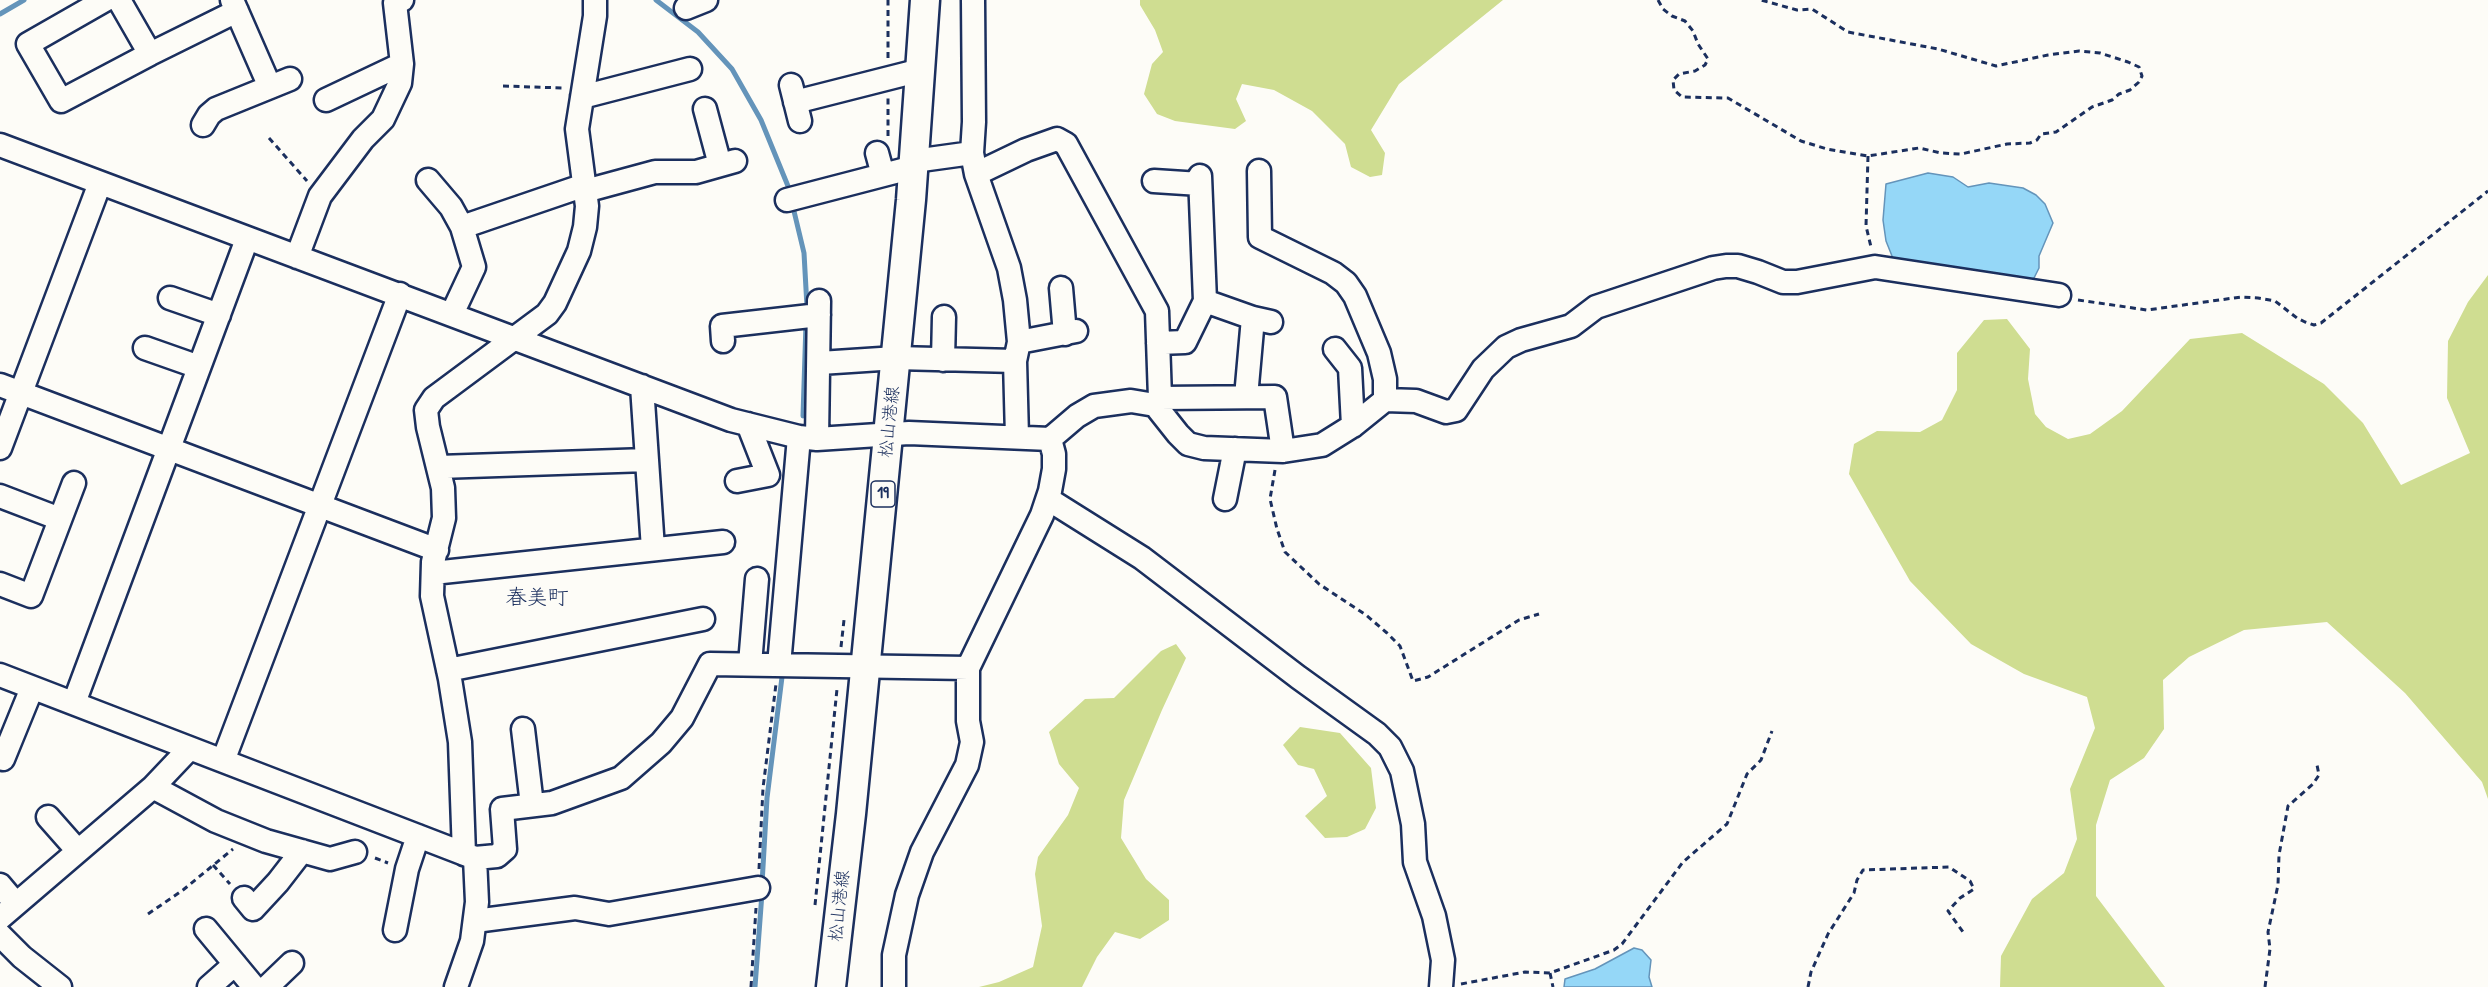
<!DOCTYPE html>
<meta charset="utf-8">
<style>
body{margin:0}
canvas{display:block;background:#fdfcf7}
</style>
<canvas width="2488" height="987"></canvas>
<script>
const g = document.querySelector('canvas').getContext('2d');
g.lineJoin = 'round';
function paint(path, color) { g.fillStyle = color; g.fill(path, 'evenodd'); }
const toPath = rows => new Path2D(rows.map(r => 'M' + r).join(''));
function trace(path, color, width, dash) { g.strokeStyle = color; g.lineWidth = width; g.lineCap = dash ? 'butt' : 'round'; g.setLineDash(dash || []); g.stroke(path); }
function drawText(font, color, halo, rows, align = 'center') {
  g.font = font + ' "Patrick Hand","Klee One",sans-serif'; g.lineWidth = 5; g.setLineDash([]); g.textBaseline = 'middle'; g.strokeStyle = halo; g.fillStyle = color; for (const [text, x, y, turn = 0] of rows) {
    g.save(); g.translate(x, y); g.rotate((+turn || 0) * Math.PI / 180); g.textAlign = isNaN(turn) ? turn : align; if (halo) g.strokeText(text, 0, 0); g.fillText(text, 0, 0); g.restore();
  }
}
paint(toPath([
 [1140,0,1503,0,1399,84,1371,130,1385,153,1382,175,1370,177,1351,167,1345,144,1312,111,1274,90,1242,84,1236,99,1246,121,1235,129,1175,121,1157,114,1144,94,1152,64,1163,52,1155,30,1140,5],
 [2488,275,2488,799,2482,782,2405,693,2327,622,2244,630,2189,657,2163,680,2164,729,2144,758,2110,780,2096,825,2096,896,2165,987,2000,987,2001,956,2032,899,2064,873,2077,839,2070,789,2095,728,2087,697,2024,674,1971,644,1910,581,1849,474,1854,444,1877,431,1920,432,1942,420,1957,390,1957,353,1984,320,2007,319,2030,349,2028,379,2035,414,2046,427,2068,439,2090,434,2122,411,2190,339,2242,333,2324,384,2363,423,2401,485,2470,453,2447,398,2448,341,2468,302],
 [1176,644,1186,658,1162,710,1124,800,1121,838,1146,879,1169,900,1169,920,1140,939,1115,932,1097,957,1082,987,979,987,999,982,1033,967,1042,926,1035,874,1038,857,1068,815,1079,788,1059,764,1049,732,1085,699,1114,698,1161,651],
 [1300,727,1340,733,1371,768,1376,808,1365,829,1347,837,1325,838,1305,816,1327,796,1314,769,1298,765,1283,745]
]), '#cfdd91');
const water = toPath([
 [1928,173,1953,177,1968,187,1989,183,2023,188,2036,195,2045,204,2053,223,2039,256,2039,268,2034,278,2027,282,1894,261,1886,241,1883,220,1886,184,1928,173],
 [1634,948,1642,950,1651,960,1649,977,1652,987,1564,987,1565,979,1595,969,1634,948]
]);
paint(water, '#95d7f7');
trace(water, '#6494ba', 1.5);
trace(toPath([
 [656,0,698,32,732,69,761,120,790,191],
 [0,14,24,0],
 [793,207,804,253,807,307],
 [803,416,806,323],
 [762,884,767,798,783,669],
 [755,987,762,893]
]), '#6494ba', 5);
const minor = toPath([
 [105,0,28,44,61,101,150,54,237,11],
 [119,0,150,54],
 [232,0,270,87],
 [973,0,974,122,972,153,976,174,1009,268,1015,300,1019,342,1015,361,1017,437],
 [686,8,706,0],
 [791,85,800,121],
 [582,97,690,69],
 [326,100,402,64],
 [795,102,921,70],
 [705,109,720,165],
 [203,125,209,115,216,109,290,79],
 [0,145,731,420,799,437,817,439,909,433,1050,439,1077,416,1094,406,1131,401,1155,405,1178,434,1188,444,1204,448,1283,451,1322,445,1354,425,1385,400,1416,401,1446,412,1456,410,1483,369,1506,347,1521,340,1571,326,1596,307,1713,268,1726,266,1738,266,1758,272,1783,282,1797,282,1875,267,2059,295],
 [877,153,883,175],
 [914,161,972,153],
 [1259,171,1260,237,1333,273,1346,283,1355,296,1379,353,1385,379,1385,400],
 [976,174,1026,150,1057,139,1066,144,1157,311,1160,398,1155,405],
 [428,180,451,207,462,227,474,267,452,314],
 [1154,181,1200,184],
 [585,191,655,172,696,172,735,161],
 [787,200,914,167],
 [462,227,585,185],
 [297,257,320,196,363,139,383,119,400,83,402,64,395,3,402,0],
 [1061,288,1065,334],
 [170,298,219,315],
 [1205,301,1253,318,1271,322],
 [723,341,722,326,819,315],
 [1019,342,1076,331],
 [1158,343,1185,342,1205,301,1200,176],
 [145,348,199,367],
 [1335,349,1350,368,1353,426],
 [943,360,944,317],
 [820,363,896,358,1015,361],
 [0,385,437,550],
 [642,386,653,549],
 [1246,397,1253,318],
 [1160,398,1275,397,1283,451],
 [817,439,819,301],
 [0,448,100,183],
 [439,467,647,460],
 [737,481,768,475,748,424],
 [0,496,60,519],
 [1048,499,1142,558,1298,677,1377,734,1390,747,1402,771,1413,824,1415,862,1434,916,1443,960,1441,987],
 [1225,499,1235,449],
 [433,573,723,542],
 [0,584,31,596,74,483],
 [750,664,757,579],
 [779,665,799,437],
 [448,670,703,619],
 [0,675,475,858,497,856,505,849,502,809,552,803,621,778,661,743,682,718,710,664,968,668],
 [74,703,247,239],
 [523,729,532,805],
 [3,759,32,688],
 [223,761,400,294],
 [153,787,216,821,266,841,330,859,355,852],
 [48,817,78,851],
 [464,854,460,742,450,679,432,596,433,562,444,518,443,488,428,427,426,410,434,398,547,314,555,303,579,251,585,227,587,206,577,129,595,16,595,0],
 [0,885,16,904],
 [244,898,253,909,278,882,302,851],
 [0,918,153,787,189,749],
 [475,921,575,908,609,914,758,888],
 [206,929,254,987],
 [395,930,407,869,418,836],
 [0,935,22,957,60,987],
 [209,987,235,964],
 [267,987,292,963],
 [456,987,472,941,477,902,475,858],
 [894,987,894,955,907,895,922,852,967,765,972,742,968,721,968,668,1042,515,1050,491,1054,469,1054,454,1050,439]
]);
const major = toPath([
 [831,987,851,814,911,200,925,0]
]);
trace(minor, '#1b2f5e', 27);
trace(major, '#1b2f5e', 33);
trace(toPath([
 [1658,0,1663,9,1672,16,1685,21,1693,31,1698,44,1708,59,1705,65,1695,71,1679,74,1673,80,1674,90,1682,97,1728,98,1801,141,1827,149,1868,156,1919,148,1941,153,1961,154,2007,144,2030,143,2037,140,2041,134,2056,132,2092,107,2112,100,2119,94,2130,90,2139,82,2142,76,2139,67,2128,62,2100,53,2079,51,2048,55,1996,66,1938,49,1848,32,1812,9,1797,10,1761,0],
 [888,58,888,0],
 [503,86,564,88],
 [888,136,888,98],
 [269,138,307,181],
 [1868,156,1866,226,1871,247],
 [2078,300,2147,310,2241,297,2258,298,2275,301,2297,318,2305,322,2314,325,2321,323,2488,191],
 [1275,470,1270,499,1277,529,1285,552,1319,584,1366,615,1387,633,1400,646,1413,681,1428,677,1519,620,1539,614],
 [841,647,844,620],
 [375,858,388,863],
 [213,865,230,884],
 [759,869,763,788,776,684],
 [815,905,837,689],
 [148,914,183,890,233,849],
 [1550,973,1553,987],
 [1461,984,1525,972,1550,973,1614,950,1622,944,1683,862,1727,824,1747,774,1761,760,1772,731],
 [751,987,756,908],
 [1808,987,1811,972,1828,934,1854,893,1857,880,1863,870,1949,867,1970,881,1974,889,1960,898,1948,911,1963,932],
 [2265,987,2270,949,2268,932,2278,885,2279,855,2288,806,2313,784,2319,775,2317,765]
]), '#1b2f5e', 3, [6, 4.5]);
trace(minor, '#fdfcf7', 22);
trace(major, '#fdfcf7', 28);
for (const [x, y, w] of [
 [883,494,24]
]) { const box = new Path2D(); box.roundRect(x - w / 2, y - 13, w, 26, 4.5); g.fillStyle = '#fdfcf7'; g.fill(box); trace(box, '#1b2f5e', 1.5); }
drawText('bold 16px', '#1b2f5e', null, [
 ["19",883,494]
]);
drawText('18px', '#1b2f5e', '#fdfcf7', [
 ["松山港線",890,422,-84],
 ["松山港線",840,906,-84]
]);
drawText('21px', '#1b2f5e', '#fdfcf7', [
 ["春美町",537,598]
]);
</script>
